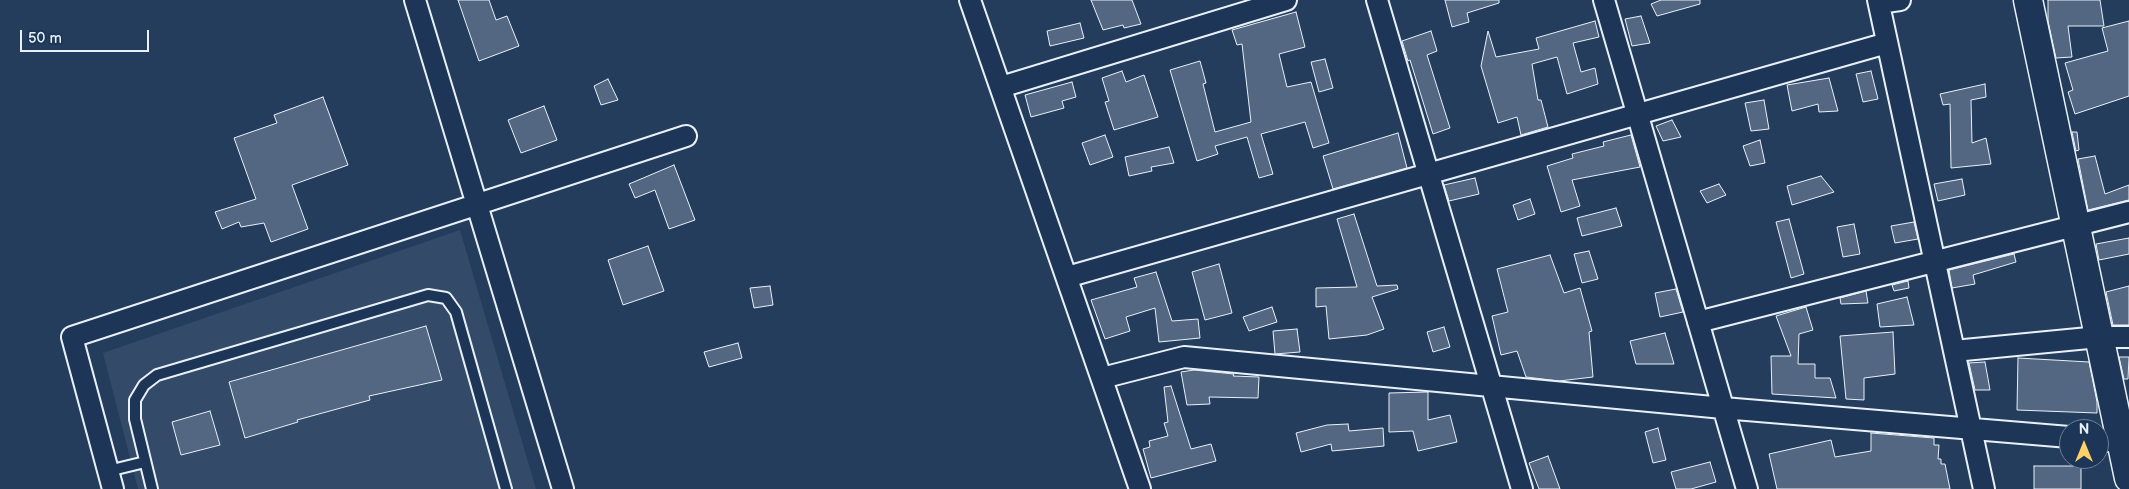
<!DOCTYPE html>
<style>
body{margin:0}
#map{position:relative;width:2129px;height:489px;overflow:hidden;background:#253d5d;font-family:"Balsamiq Sans",sans-serif}
canvas{display:block}
.north{position:absolute;left:2059px;top:419px;width:50px;height:50px;box-sizing:border-box;background:#1d3557;border:1px solid #6e8097;border-radius:50%;rotate:0deg;font-size:14px;font-weight:700;line-height:20px;text-align:center;color:#e8f1f8}
.north::after{content:'';display:block;margin:auto;width:18px;height:22px;background:#ffd166;clip-path:polygon(50% 0,100% 100%,50% 72%,0 100%)}
.scale{position:absolute;left:20px;top:30px;width:129px;height:22px;box-sizing:border-box;border:2px solid #e8f1f8;border-top:0;padding-left:6px;font-size:15px;line-height:18px;white-space:nowrap;color:#e8f1f8;-webkit-text-stroke:4px #1d3557;paint-order:stroke}
</style>
<div id="map">
<canvas width="2129" height="489"></canvas>
<div class="north">N</div>
<div class="scale">50 m</div>
</div>
<script>
const g = document.querySelector('canvas').getContext('2d');
g.lineJoin = 'round';
function paint(path, color) { g.fillStyle = color; g.fill(path, 'evenodd'); }
const toPath = rows => new Path2D(rows.map(r => 'M' + r).join(''));
function trace(path, color, width, dash) { g.strokeStyle = color; g.lineWidth = width; g.lineCap = dash ? 'butt' : 'round'; g.setLineDash(dash || []); g.stroke(path); }
paint(toPath([
 [460,230,536,489,138,489,103,353]
]), '#334a68');
const building = toPath([
 [458,0,489,0,496,20,507,16,519,46,479,61,458,0],
 [1091,0,1132,0,1141,24,1124,28,1123,25,1103,30,1091,0],
 [1445,0,1499,0,1499,3,1467,13,1469,22,1452,27,1445,0],
 [1661,0,1700,0,1700,4,1657,16,1651,4,1661,0],
 [2048,0,2100,0,2104,26,2068,26,2072,57,2056,58,2048,21,2048,0],
 [1296,12,1305,47,1279,54,1287,87,1311,82,1329,143,1313,148,1305,122,1261,134,1273,174,1259,178,1247,137,1215,146,1218,154,1197,161,1170,70,1200,61,1206,83,1203,84,1215,132,1251,122,1242,44,1237,45,1232,30,1296,12],
 [1641,16,1650,43,1632,46,1625,19,1641,16],
 [1595,21,1599,37,1573,43,1581,72,1595,68,1598,84,1567,94,1557,57,1532,64,1538,100,1541,100,1548,127,1521,135,1517,117,1498,123,1481,66,1488,31,1496,57,1539,49,1536,38,1595,21],
 [2129,21,2129,96,2075,114,2068,92,2073,90,2065,63,2108,51,2102,28,2129,21],
 [1080,23,1084,38,1050,46,1047,31,1080,23],
 [1431,31,1437,51,1427,55,1450,128,1433,134,1410,60,1408,61,1402,41,1431,31],
 [1325,59,1333,88,1319,92,1311,62,1325,59],
 [1122,71,1126,82,1144,75,1158,117,1114,130,1105,102,1109,101,1102,78,1122,71],
 [1871,71,1878,99,1863,102,1856,74,1871,71],
 [1829,78,1838,111,1819,112,1818,104,1792,111,1787,85,1829,78],
 [608,79,618,100,601,105,594,86,608,79],
 [1072,82,1076,97,1062,101,1064,108,1031,117,1025,95,1072,82],
 [1985,84,1986,97,1971,100,1972,143,1986,138,1991,164,1951,168,1950,104,1943,105,1940,94,1985,84],
 [323,97,348,165,292,185,308,229,271,242,264,223,241,227,239,222,222,229,215,212,256,199,234,138,277,123,274,115,323,97],
 [1764,100,1769,129,1751,131,1745,103,1764,100],
 [544,106,557,140,521,153,508,120,544,106],
 [1672,120,1681,137,1663,141,1656,126,1672,120],
 [2072,132,2077,132,2079,150,2076,151,2072,132],
 [1398,133,1407,168,1333,189,1323,156,1398,133],
 [1105,135,1113,157,1090,165,1082,143,1105,135],
 [1631,135,1640,167,1572,180,1580,206,1561,212,1547,166,1573,158,1572,154,1604,146,1603,142,1631,135],
 [1760,140,1765,163,1750,166,1743,146,1760,140],
 [1169,147,1174,163,1151,167,1152,171,1129,176,1125,157,1169,147],
 [2095,156,2105,194,2129,185,2129,200,2088,210,2078,159,2095,156],
 [674,165,695,220,669,229,655,190,635,198,629,184,674,165],
 [1821,176,1834,192,1792,205,1787,186,1821,176],
 [1475,178,1479,194,1449,201,1444,185,1475,178],
 [1962,179,1965,195,1938,201,1934,184,1962,179],
 [1719,184,1726,195,1707,203,1700,191,1719,184],
 [1530,199,1535,214,1518,220,1513,205,1530,199],
 [1616,208,1622,226,1582,236,1577,218,1616,208],
 [1354,214,1377,286,1397,285,1398,289,1372,297,1384,329,1367,335,1329,339,1326,306,1316,307,1316,288,1357,287,1337,219,1354,214],
 [1789,219,1804,274,1791,278,1776,222,1789,219],
 [1914,222,1918,239,1895,243,1891,226,1914,222],
 [1854,224,1860,254,1843,257,1837,227,1854,224],
 [2129,238,2129,254,2099,260,2096,244,2129,238],
 [648,246,664,291,623,305,608,260,648,246],
 [1589,251,1598,279,1582,283,1574,254,1589,251],
 [2014,254,2016,262,1973,275,1975,284,1952,288,1949,270,2014,254],
 [1550,255,1564,293,1580,288,1592,331,1589,332,1593,377,1559,381,1526,377,1517,351,1501,355,1492,316,1508,312,1497,269,1550,255],
 [1219,264,1232,313,1205,320,1192,272,1219,264],
 [1156,272,1172,321,1198,319,1200,338,1159,342,1155,308,1126,317,1130,331,1105,339,1091,300,1137,287,1134,278,1156,272],
 [1908,281,1909,288,1894,291,1892,285,1908,281],
 [770,286,773,305,754,308,750,288,770,286],
 [2129,286,2129,325,2113,325,2106,292,2129,286],
 [1676,289,1683,312,1660,317,1655,293,1676,289],
 [1866,291,1868,303,1841,304,1840,298,1866,291],
 [1907,297,1914,325,1880,327,1877,304,1907,297],
 [1272,307,1277,322,1249,331,1243,317,1272,307],
 [1806,307,1813,330,1799,334,1798,364,1815,364,1815,378,1830,378,1836,398,1772,394,1771,356,1791,356,1776,316,1806,307],
 [426,326,442,380,369,396,370,400,297,420,298,422,245,438,229,382,426,326],
 [1444,327,1450,347,1433,352,1427,332,1444,327],
 [1297,329,1300,352,1275,354,1273,331,1297,329],
 [1893,332,1895,374,1864,378,1864,400,1846,399,1840,336,1893,332],
 [1665,333,1674,364,1636,364,1630,341,1665,333],
 [738,343,742,358,709,367,704,352,738,343],
 [2119,357,2129,357,2128,379,2124,379,2119,357],
 [2018,358,2089,362,2097,402,2097,413,2017,410,2018,358],
 [1985,362,1990,390,1975,390,1969,363,1985,362],
 [1194,370,1234,374,1233,376,1259,377,1258,398,1209,397,1210,404,1187,405,1181,372,1194,370],
 [1171,386,1191,449,1211,444,1216,461,1151,478,1143,449,1150,447,1149,441,1168,436,1164,423,1168,422,1164,387,1171,386],
 [1428,392,1428,420,1450,415,1457,442,1418,451,1413,431,1389,432,1389,393,1428,392],
 [210,411,220,445,181,455,172,422,210,411],
 [1348,424,1349,431,1383,428,1384,446,1332,451,1331,444,1301,452,1296,433,1327,425,1348,424],
 [1658,428,1666,460,1653,463,1645,432,1658,428],
 [1871,433,1934,438,1934,445,1939,445,1938,459,1941,459,1941,464,1945,464,1950,489,1777,489,1769,454,1831,440,1835,457,1871,451,1871,433],
 [1548,456,1560,489,1539,489,1529,463,1548,456],
 [1710,462,1716,482,1691,489,1676,489,1671,472,1710,462],
 [2034,466,2081,466,2081,489,2034,489,2034,466]
]);
paint(building, '#536782');
trace(building, '#e8f1f8', 1);
const service = toPath([
 [108,471,145,462],
 [152,489,135,419,135,400,144,385,157,375,428,295,446,298,456,312,506,489]
]);
const minor = toPath([
 [415,0,563,489],
 [970,0,1140,489],
 [1377,0,1522,489],
 [1604,0,1747,489],
 [1878,0,1984,489],
 [1879,3,1900,0],
 [1001,87,1286,0],
 [1067,277,1887,43],
 [1698,322,2129,212],
 [1954,351,2099,337,2129,337],
 [1102,378,1184,357,1723,408,2069,437],
 [2099,440,2129,443],
 [113,489,72,337,686,136]
]);
const secondary = toPath([
 [2028,0,2129,478]
]);
trace(service, '#e8f1f8', 14);
trace(minor, '#e8f1f8', 24);
trace(secondary, '#e8f1f8', 31);
trace(service, '#1d3557', 10);
trace(minor, '#1d3557', 20);
trace(secondary, '#1d3557', 28);
</script>
